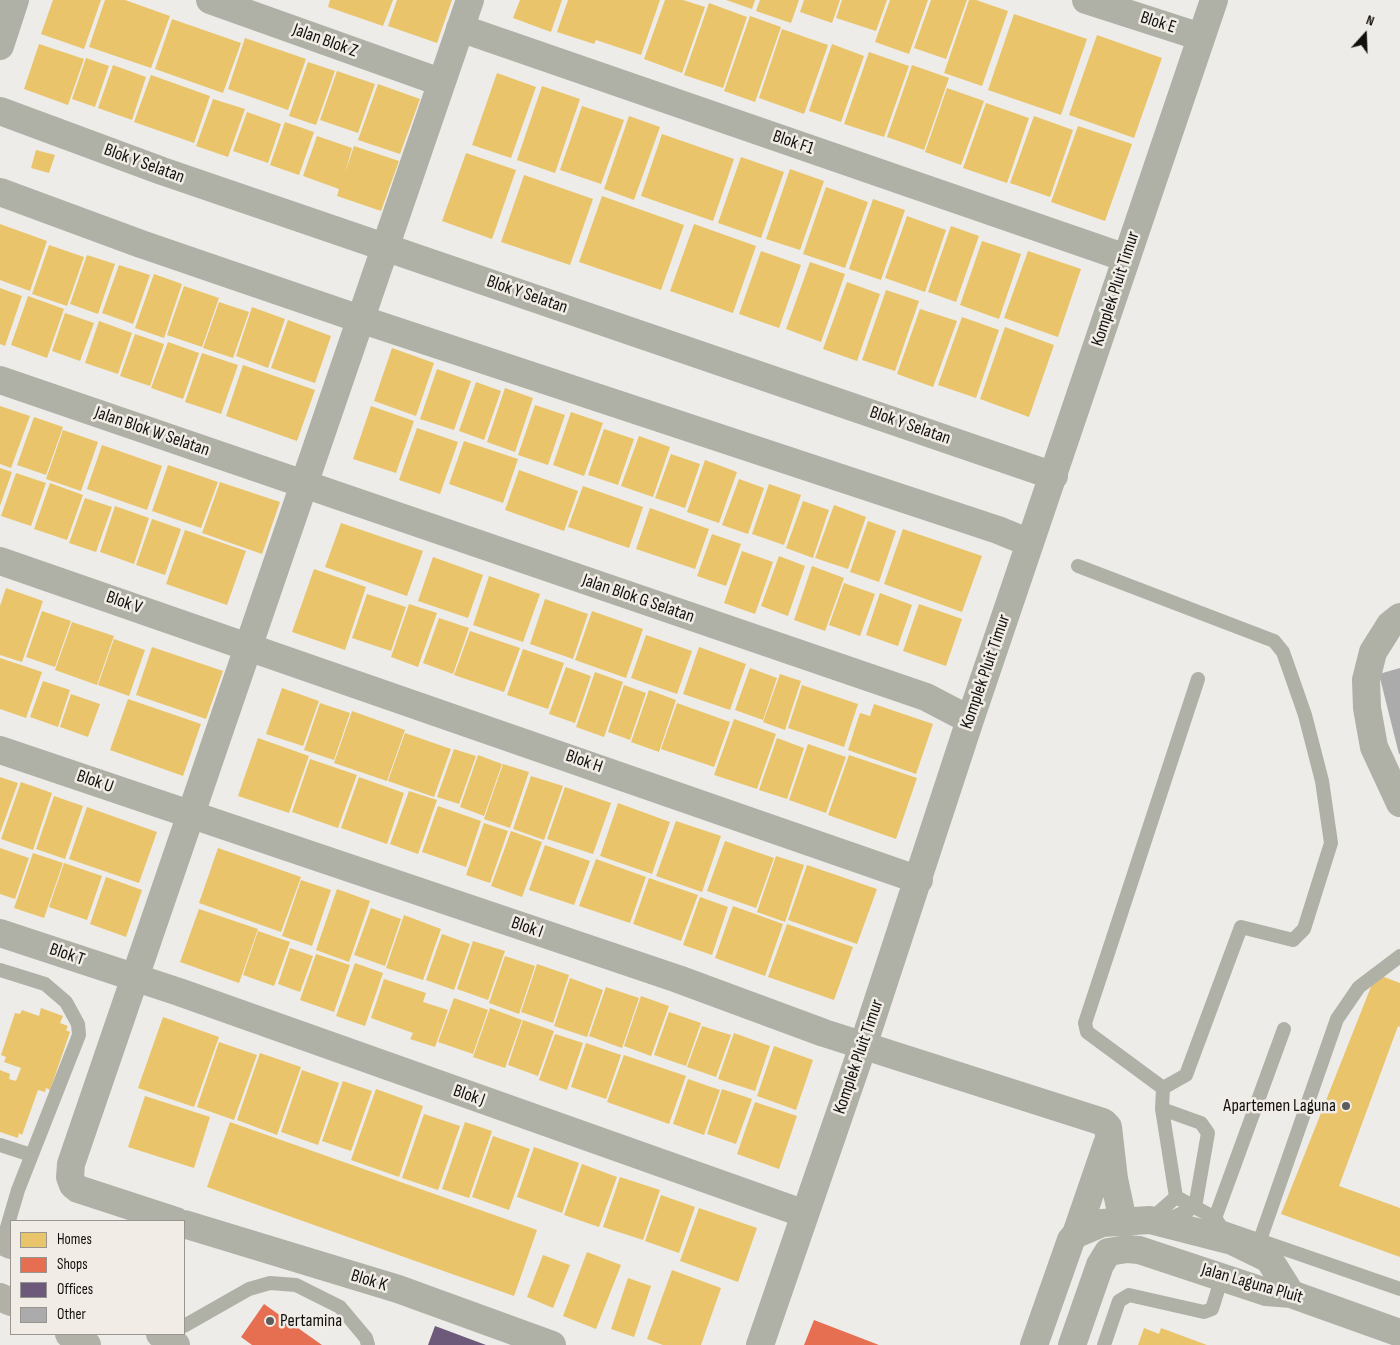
<!DOCTYPE html>
<style>
body{margin:0}
#map{position:relative;width:1400px;height:1345px;overflow:hidden;background:#eeece9;font-family:"Sofia Sans Condensed",sans-serif}
canvas{display:block}
.legend{position:absolute;left:10px;top:1220px;width:175px;height:115px;box-sizing:border-box;background:#f1ece6;border:1px solid #989490;margin:0;padding:6px 9px;list-style:none;font-size:15px;color:#12100e}
.legend li{display:flex;align-items:center;gap:10px;height:25px}
.legend b{width:25px;border:1px solid #989490}
.north{position:absolute;left:1340px;top:10px;width:50px;height:50px;-webkit-text-stroke:4px #f1ece6;paint-order:stroke;rotate:20deg;font-size:14px;font-weight:700;line-height:20px;text-align:center;color:#12100e}
.north::after{content:'';display:block;margin:auto;width:18px;height:22px;background:#12100e;clip-path:polygon(50% 0,100% 100%,50% 72%,0 100%)}
</style>
<div id="map">
<canvas width="1400" height="1345"></canvas>
<ul class="legend">
<li><b style="height:14px;background:#e9c46a"></b>Homes</li>
<li><b style="height:14px;background:#e76f51"></b>Shops</li>
<li><b style="height:14px;background:#6d597a"></b>Offices</li>
<li><b style="height:14px;background:#acabab"></b>Other</li>
</ul>
<div class="north">N</div>
</div>
<script>
const g = document.querySelector('canvas').getContext('2d');
g.lineJoin = 'round';
function paint(path, color) { g.fillStyle = color; g.fill(path, 'evenodd'); }
const toPath = rows => new Path2D(rows.map(r => 'M' + r).join(''));
function trace(path, color, width, dash) { g.strokeStyle = color; g.lineWidth = width; g.lineCap = dash ? 'butt' : 'round'; g.setLineDash(dash || []); g.stroke(path); }
function drawText(font, color, halo, rows, align = 'center') {
  g.font = font + ' "Sofia Sans Condensed",sans-serif'; g.lineWidth = 5; g.setLineDash([]); g.textBaseline = 'middle'; g.strokeStyle = halo; g.fillStyle = color; for (const [text, x, y, turn = 0] of rows) {
    g.save(); g.translate(x, y); g.rotate((+turn || 0) * Math.PI / 180); g.textAlign = isNaN(turn) ? turn : align; if (halo) g.strokeText(text, 0, 0); g.fillText(text, 0, 0); g.restore();
  }
}
paint(toPath([
 [53,0,101,0,84,49,41,34],
 [105,0,125,0,170,16,151,68,89,47],
 [330,0,393,0,383,26,328,7],
 [397,0,452,0,437,43,388,26],
 [520,0,562,0,551,32,513,18],
 [568,0,660,0,641,55,596,40,594,44,557,32],
 [665,0,683,0,705,7,682,73,644,59],
 [726,0,755,0,752,9],
 [760,0,799,0,791,23,756,11],
 [804,0,840,0,832,23,800,12],
 [842,0,887,0,876,31,836,18],
 [890,0,928,0,909,54,875,42],
 [931,0,967,0,946,59,914,48],
 [969,0,976,0,1008,11,982,86,944,73],
 [709,3,747,17,723,88,684,75],
 [1014,14,1087,39,1061,115,988,90],
 [750,16,781,27,755,102,724,91],
 [172,19,241,43,223,93,155,69],
 [782,29,828,45,804,114,759,98],
 [1097,35,1162,58,1134,138,1069,115],
 [245,38,306,59,288,110,228,89],
 [39,44,84,59,68,105,24,89],
 [832,44,864,56,841,122,809,111],
 [869,52,909,66,884,137,844,124],
 [86,58,109,66,95,107,72,99],
 [308,62,335,71,316,125,289,116],
 [113,65,146,77,132,120,98,108],
 [912,65,949,78,924,150,887,137],
 [337,71,375,84,358,133,320,120],
 [497,73,536,87,511,158,472,145],
 [151,75,210,96,194,143,134,122],
 [378,84,420,99,400,154,358,140],
 [542,86,580,99,555,173,517,160],
 [947,88,984,101,961,165,925,152],
 [213,99,245,109,228,157,196,146],
 [986,103,1029,118,1007,183,963,168],
 [582,106,624,120,601,184,560,170],
 [247,112,281,124,268,163,233,151],
 [629,116,660,127,634,200,604,189],
 [1034,116,1073,130,1050,197,1010,183],
 [285,122,314,132,299,175,270,165],
 [1078,126,1132,144,1105,221,1051,202],
 [662,134,734,159,713,221,641,196],
 [317,136,352,148,345,173,354,146,399,161,381,211,337,196,339,189,303,176],
 [36,150,55,155,49,173,31,168],
 [466,153,516,170,492,239,442,221],
 [741,157,784,172,761,238,718,223],
 [790,169,824,181,800,250,766,239],
 [524,175,593,199,570,265,501,242],
 [826,187,868,202,845,268,803,254],
 [602,196,684,225,661,290,579,262],
 [873,199,905,210,881,280,849,269],
 [907,216,946,230,925,292,885,278],
 [0,224,47,241,30,291,0,280],
 [694,224,756,246,733,313,670,291],
 [951,226,979,236,956,302,928,292],
 [982,241,1021,254,999,319,960,305],
 [49,245,84,257,67,306,32,294],
 [761,251,801,265,779,328,739,314],
 [1028,251,1081,269,1058,337,1004,318],
 [87,255,115,264,98,314,70,304],
 [810,262,845,274,821,342,786,329],
 [119,265,150,275,133,324,102,313],
 [154,274,182,284,164,338,135,328],
 [847,282,880,294,857,361,823,349],
 [184,286,219,298,202,347,167,335],
 [0,288,22,296,5,346,0,344],
 [886,290,919,301,895,371,862,360],
 [28,296,64,309,47,358,11,345],
 [219,302,249,312,233,358,203,348],
 [252,307,285,319,268,368,236,356],
 [920,309,957,321,933,387,897,374],
 [65,313,94,323,80,361,52,351],
 [962,317,999,330,976,398,938,385],
 [288,320,331,336,315,383,271,368],
 [99,321,132,333,118,374,85,363],
 [1005,327,1054,345,1029,417,980,399],
 [135,334,164,344,150,386,120,376],
 [168,342,199,353,183,399,151,388],
 [392,348,434,363,416,416,374,401],
 [202,353,238,365,221,414,185,402],
 [243,365,315,390,297,441,226,416],
 [437,369,471,381,454,430,420,419],
 [476,382,501,391,484,440,459,431],
 [505,388,533,398,515,452,487,442],
 [535,405,565,415,548,465,518,455],
 [0,406,30,416,11,468,0,464],
 [371,406,414,421,396,473,353,459],
 [571,412,603,423,584,476,553,465],
 [34,417,63,427,46,475,17,465],
 [417,428,458,442,440,494,399,480],
 [604,429,634,439,618,485,588,475],
 [63,430,98,442,81,491,46,479],
 [639,436,670,447,653,497,621,486],
 [464,441,518,459,503,503,449,484],
 [102,445,162,466,147,510,87,489],
 [671,454,700,464,685,508,655,498],
 [705,460,737,472,719,523,687,512],
 [168,465,218,482,201,528,152,511],
 [0,468,12,472,0,506],
 [519,470,578,491,564,531,505,510],
 [16,473,46,483,31,526,1,516],
 [739,479,764,488,748,534,722,525],
 [220,482,280,502,262,554,202,533],
 [50,483,83,495,67,540,34,529],
 [769,484,801,495,784,545,752,534],
 [583,486,643,507,629,548,568,527],
 [85,498,112,507,96,552,69,543],
 [803,501,829,510,813,558,786,548],
 [834,505,866,517,848,569,815,558],
 [115,506,149,518,134,564,100,552],
 [650,508,709,529,695,569,636,549],
 [152,519,181,529,165,575,136,565],
 [868,521,896,531,879,582,850,572],
 [341,523,423,551,407,596,325,567],
 [903,529,982,556,962,612,884,584],
 [185,530,246,551,227,605,166,584],
 [712,534,741,544,726,586,697,576],
 [742,551,773,562,755,614,724,603],
 [779,556,805,566,788,616,761,606],
 [433,557,483,575,468,618,418,601],
 [812,566,844,578,825,631,794,620],
 [314,569,366,587,345,650,292,632],
 [489,576,540,594,523,642,473,625],
 [844,583,875,594,860,636,829,625],
 [6,588,43,601,22,662,0,655,0,606],
 [880,593,912,605,898,646,866,635],
 [367,594,406,607,391,651,352,638],
 [545,599,588,614,573,659,530,644],
 [409,604,437,613,418,667,391,657],
 [919,604,962,619,946,666,903,651],
 [42,611,71,621,55,667,26,657],
 [592,611,643,629,626,678,575,660],
 [439,618,469,628,453,674,423,663],
 [72,622,114,636,97,685,55,670],
 [470,631,520,648,504,692,454,675],
 [646,635,692,651,677,694,631,678],
 [114,639,145,650,129,696,98,685],
 [152,647,223,671,206,719,136,695],
 [699,647,746,664,730,710,683,694],
 [523,649,564,663,548,709,507,695],
 [0,658,42,672,26,718,0,709],
 [566,667,591,676,575,723,549,714],
 [750,668,777,678,763,720,735,710],
 [595,672,623,682,604,737,576,727],
 [780,674,801,681,785,730,763,722],
 [43,681,70,690,58,727,30,717],
 [624,685,646,693,630,740,608,732],
 [802,685,858,704,844,747,788,728],
 [282,688,319,701,303,746,266,734],
 [649,690,676,700,659,752,631,742],
 [71,694,100,704,88,737,60,727],
 [128,699,201,724,183,776,110,750],
 [320,703,350,713,334,760,304,750],
 [677,703,730,722,714,767,661,749],
 [874,704,933,724,916,774,848,750,860,713,870,716],
 [352,711,405,730,387,781,334,763],
 [734,719,776,734,757,789,714,775],
 [405,733,451,749,434,797,388,781],
 [258,738,309,756,289,813,238,796],
 [777,738,804,748,787,799,759,790],
 [808,744,846,757,826,813,789,800],
 [454,749,476,756,459,804,437,797],
 [478,755,502,764,484,816,460,807],
 [849,755,917,778,896,839,828,815],
 [310,759,357,775,338,828,292,812],
 [503,764,529,772,510,828,484,819],
 [531,776,563,786,544,840,513,829],
 [0,777,18,783,0,833],
 [359,777,404,793,387,844,341,828],
 [21,782,52,793,33,850,1,839],
 [565,787,611,803,593,854,547,839],
 [409,791,437,800,418,854,390,844],
 [54,796,83,806,65,859,36,849],
 [618,803,670,822,652,874,600,856],
 [438,806,481,821,466,867,422,852],
 [87,807,157,832,139,883,69,859],
 [676,821,721,836,702,892,656,876],
 [484,823,508,831,490,883,466,875],
 [511,831,542,842,522,897,491,886],
 [725,841,774,858,756,908,707,891],
 [545,845,590,861,574,905,529,890],
 [0,848,29,858,15,899,0,894],
 [218,848,301,877,281,932,199,903],
 [33,853,63,863,44,918,14,908],
 [776,856,804,865,785,922,757,912],
 [596,859,646,877,630,923,579,906],
 [64,863,102,876,87,920,49,907],
 [807,865,877,889,857,944,788,920],
 [106,877,142,890,126,937,90,924],
 [649,878,698,895,681,941,633,924],
 [301,880,331,890,312,946,282,936],
 [337,889,370,901,349,962,316,950],
 [700,897,728,907,712,955,683,945],
 [733,906,783,924,765,976,715,958],
 [371,908,401,919,385,966,354,955],
 [199,909,258,929,239,983,180,962],
 [404,915,441,929,423,980,386,968],
 [787,924,853,947,834,1000,768,977],
 [258,931,290,942,274,986,243,975],
 [442,934,470,944,454,990,426,980],
 [473,941,505,951,488,1000,457,989],
 [290,948,313,956,300,992,278,984],
 [316,954,350,965,334,1012,300,1000],
 [505,956,535,966,519,1014,489,1003],
 [355,963,383,973,365,1026,336,1016],
 [537,964,569,975,553,1023,521,1012],
 [1376,974,1400,983,1400,1027,1398,1026,1339,1186,1400,1208,1400,1257,1281,1214],
 [570,978,603,990,587,1037,554,1026],
 [384,979,426,993,423,1002,448,1010,435,1047,410,1039,413,1033,371,1018],
 [606,987,639,998,622,1048,589,1036],
 [641,996,669,1006,651,1056,624,1046],
 [454,998,488,1010,473,1054,438,1042],
 [41,1008,63,1016,60,1023,68,1026,66,1030,70,1032,50,1090,46,1088,45,1092,38,1090,22,1135,19,1133,18,1138,0,1132,0,1070,10,1074,9,1079,16,1081,21,1068,4,1062,6,1057,1,1055,15,1013,20,1014,22,1010,39,1016],
 [490,1008,522,1020,505,1068,473,1057],
 [669,1012,701,1023,686,1066,654,1055],
 [163,1017,219,1037,194,1107,138,1088],
 [523,1020,554,1031,538,1076,508,1065],
 [702,1026,731,1035,716,1077,687,1067],
 [734,1033,770,1046,755,1091,718,1079],
 [555,1034,583,1043,567,1090,539,1080],
 [219,1042,257,1055,234,1120,197,1107],
 [586,1043,621,1055,606,1099,571,1087],
 [774,1046,813,1060,796,1110,757,1096],
 [260,1053,301,1067,277,1135,237,1120],
 [624,1055,686,1076,669,1124,607,1102],
 [302,1070,339,1083,318,1145,281,1132],
 [688,1079,720,1090,704,1135,673,1124],
 [343,1081,372,1091,351,1151,322,1141],
 [376,1089,423,1106,399,1177,351,1160],
 [722,1089,752,1099,736,1144,707,1134],
 [145,1096,210,1117,194,1168,128,1147],
 [755,1102,797,1116,779,1169,737,1154],
 [424,1114,460,1126,438,1190,402,1178],
 [230,1122,537,1230,514,1296,207,1187],
 [465,1122,492,1131,469,1198,442,1189],
 [493,1136,530,1149,509,1210,472,1197],
 [534,1147,579,1163,562,1213,517,1197],
 [582,1164,617,1177,599,1227,564,1215],
 [620,1177,660,1190,643,1240,603,1227],
 [661,1195,695,1207,679,1253,645,1241],
 [699,1208,757,1228,738,1282,680,1261],
 [587,1252,621,1265,596,1329,563,1316],
 [543,1255,570,1265,553,1308,527,1297],
 [672,1270,721,1288,701,1345,663,1345,647,1339],
 [628,1278,651,1286,634,1337,611,1329],
 [1144,1328,1159,1334,1161,1328,1207,1345,1138,1345]
]), '#e9c46a');
paint(toPath([
 [264,1304,322,1345,252,1345,241,1337],
 [814,1320,879,1345,804,1345]
]), '#e76f51');
paint(toPath([
 [435,1326,486,1345,428,1345]
]), '#6d597a');
paint(toPath([
 [1400,668,1400,754,1399,754,1379,674]
]), '#acabab');
trace(toPath([
 [1078,566,1274,641,1283,652,1305,715,1322,781,1331,843,1304,929,1293,940,1241,927,1186,1075,1163,1088],
 [0,970,45,984,66,1002,78,1024,79,1035,18,1190,3,1241],
 [1163,1088,1087,1032,1085,1023,1198,679],
 [1163,1088,1162,1109,1176,1197],
 [1162,1109,1201,1123,1208,1133,1195,1207,1165,1221],
 [0,1145,31,1155],
 [1176,1197,1215,1218,1221,1227,1400,1289],
 [1215,1218,1284,1029],
 [1150,1220,1176,1197],
 [1260,1240,1337,1019,1359,987,1400,956],
 [184,1326,249,1289,270,1283,296,1285,340,1307,366,1338,368,1345],
 [1104,1345,1119,1301,1129,1295,1204,1312,1212,1309,1222,1277]
]), '#afb0a6', 14);
trace(toPath([
 [210,0,440,82],
 [1086,0,1201,37],
 [460,28,1126,258],
 [0,46,15,0],
 [0,111,162,171,1054,476],
 [0,192,141,244,360,319,998,530,1030,543],
 [0,380,926,697,970,720],
 [0,561,919,880],
 [1400,617,1390,625,1373,652,1366,680,1367,708,1374,747,1400,803],
 [0,750,678,979,824,1033,1103,1122,1108,1127,1114,1179,1123,1221],
 [0,933,179,992,805,1214],
 [176,1221,78,1189,73,1185,70,1177,71,1164,470,0],
 [184,1224,398,1289,552,1345],
 [1076,1234,1107,1144],
 [760,1345,863,1046,970,720,1214,0],
 [1034,1345,1071,1240,1076,1234,1102,1223,1150,1220,1232,1241,1269,1259,1291,1294],
 [1072,1345,1100,1265,1108,1252,1127,1249,1139,1250,1266,1292,1291,1294,1400,1333]
]), '#afb0a6', 28);
trace(toPath([
 [0,1240,11,1245],
 [0,1297,11,1302],
 [69,1334,87,1345],
 [160,1334,176,1345]
]), '#b1b1a8', 28);
for (const [x, y, r, color] of [
 [1346,1106,5,"#5f5d5b"],
 [270,1321,5,"#5f5d5b"]
]) { const dot = new Path2D(); dot.arc(x, y, r, 0, 2 * Math.PI); g.fillStyle = color; g.fill(dot); trace(dot, '#f1ece6', 2); }
drawText('18px', '#12100e', '#f1ece6', [
 ["Blok E",1158,23,18],
 ["Jalan Blok Z",325,41,20],
 ["Blok F1",793,143,19],
 ["Blok Y Selatan",144,164,20],
 ["Komplek Pluit Timur",1116,289,-72],
 ["Blok Y Selatan",527,295,19],
 ["Blok Y Selatan",910,426,19],
 ["Jalan Blok W Selatan",152,432,19],
 ["Jalan Blok G Selatan",638,599,19],
 ["Blok V",124,603,19],
 ["Komplek Pluit Timur",986,672,-71],
 ["Blok H",584,762,19],
 ["Blok U",95,782,19],
 ["Blok I",527,928,19],
 ["Blok T",67,955,19],
 ["Komplek Pluit Timur",859,1057,-71],
 ["Blok J",469,1096,19],
 ["Blok K",369,1281,17],
 ["Jalan Laguna Pluit",1252,1284,16]
]);
drawText('18px', '#12100e', '#f1ece6', [
 ["Apartemen Laguna",1336,1106],
 ["Pertamina",280,1321,"left"]
], 'right');
</script>
